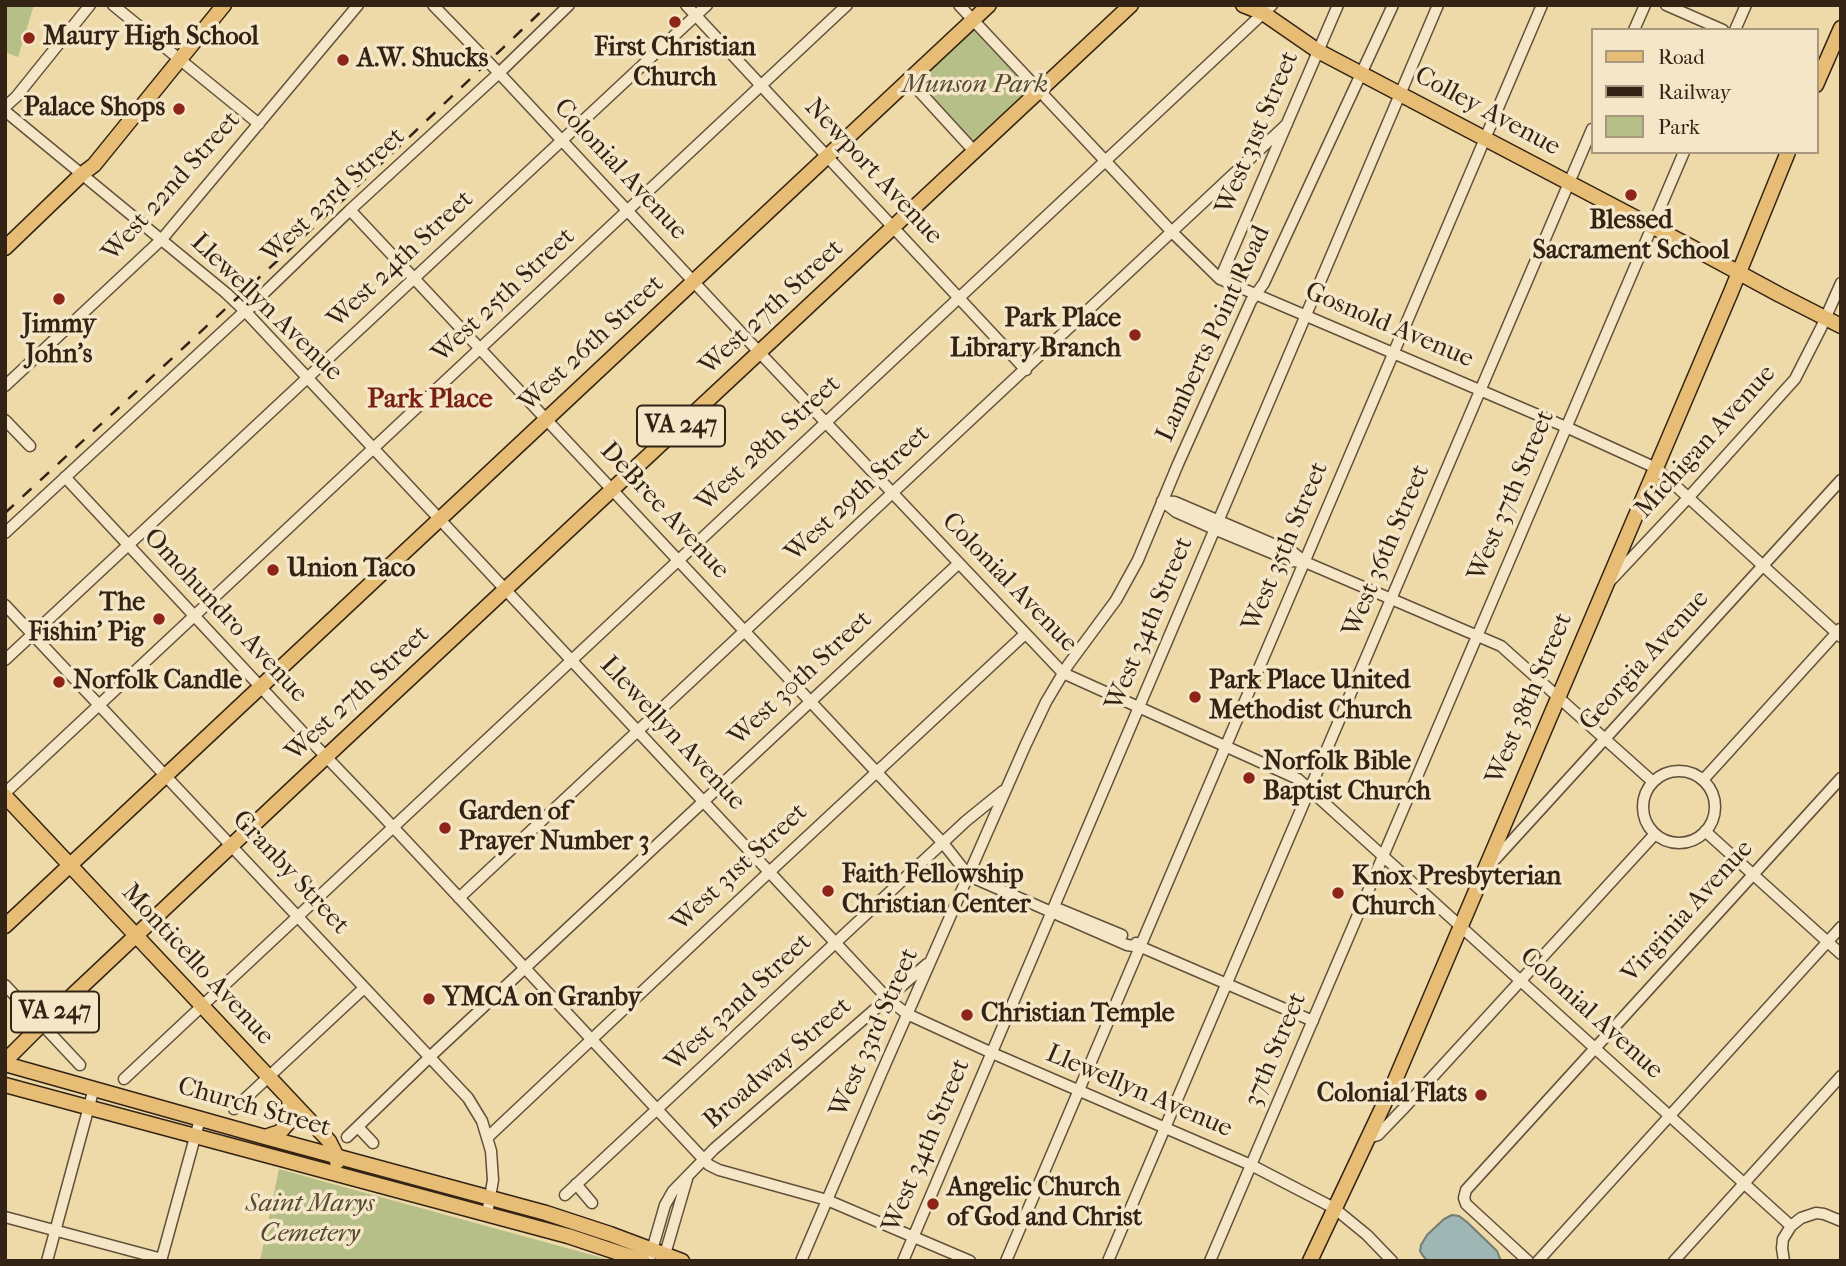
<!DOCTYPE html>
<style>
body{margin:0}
#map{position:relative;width:1846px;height:1266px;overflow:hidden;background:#eed9a8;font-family:"IM FELL French Canon",serif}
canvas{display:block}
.frame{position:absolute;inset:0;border:7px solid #332315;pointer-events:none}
.legend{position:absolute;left:1591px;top:28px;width:228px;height:126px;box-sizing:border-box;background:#f4e6c6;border:2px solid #a7987f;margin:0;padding:9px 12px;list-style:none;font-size:21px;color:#332315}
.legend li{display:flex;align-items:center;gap:14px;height:35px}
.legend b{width:35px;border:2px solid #a7987f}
</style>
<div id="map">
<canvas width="1846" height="1266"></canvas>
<div class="frame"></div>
<ul class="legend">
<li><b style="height:9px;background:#e7bc74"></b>Road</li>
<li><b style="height:9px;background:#332315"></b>Railway</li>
<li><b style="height:19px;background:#b7bf89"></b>Park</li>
</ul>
</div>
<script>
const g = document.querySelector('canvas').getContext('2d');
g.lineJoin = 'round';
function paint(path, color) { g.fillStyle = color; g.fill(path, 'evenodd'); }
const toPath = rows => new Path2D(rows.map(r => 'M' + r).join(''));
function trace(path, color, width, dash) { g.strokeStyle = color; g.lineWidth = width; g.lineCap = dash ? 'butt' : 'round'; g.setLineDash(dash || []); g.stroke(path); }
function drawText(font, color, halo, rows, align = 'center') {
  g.font = font + ' "IM FELL French Canon",serif'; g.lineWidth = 7; g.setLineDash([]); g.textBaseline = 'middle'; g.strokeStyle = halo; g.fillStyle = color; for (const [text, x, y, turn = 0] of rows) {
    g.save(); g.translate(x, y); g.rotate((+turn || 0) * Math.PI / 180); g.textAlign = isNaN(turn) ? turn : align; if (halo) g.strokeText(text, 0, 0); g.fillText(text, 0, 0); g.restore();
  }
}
paint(toPath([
 [5,5,34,5,18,57,5,52],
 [973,28,978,30,1033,88,976,142,971,141,920,86,920,83,921,78],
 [279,1169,322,1181,614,1261,260,1261]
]), '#b7bf89');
const water = toPath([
 [1452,1215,1459,1216,1467,1222,1497,1251,1501,1261,1428,1261,1423,1256,1420,1251,1421,1245,1427,1235,1444,1219,1452,1215]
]);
paint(water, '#9fb7b4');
trace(water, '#747c74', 2);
const minor = toPath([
 [113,5,259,124],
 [433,5,499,73,760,353,1063,673,1298,779,1791,1226],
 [686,5,1026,370],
 [959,5,1172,232,1220,279,1566,427,1656,468,1841,637],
 [1666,5,1723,30],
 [1634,30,1645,5],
 [1735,30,1746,5],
 [909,80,974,151],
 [5,107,16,97,90,5],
 [5,111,226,293,245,311,888,999,907,1014,992,1053,1251,1165,1334,1208,1367,1235,1392,1261],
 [350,210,943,843,969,876,1127,945,1141,947],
 [1220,279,1338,5],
 [5,386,162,239,358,5],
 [5,420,30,446],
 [65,477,310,740,379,812,709,1165,719,1170,827,1200,970,1261],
 [1162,501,1175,502,1294,553,1305,562,1501,646,1653,782],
 [1162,501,1176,512,1221,532,1291,561,1305,562],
 [5,533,245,311,254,305,261,296,350,210,499,73,569,5],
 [1612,579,1688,498,1795,379,1821,328,1841,283],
 [5,605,468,1098,482,1121,491,1151,493,1180,487,1214],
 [5,660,707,5],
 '1643 807a36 36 0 1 1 72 0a36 36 0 1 1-72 0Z',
 [1703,780,1840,629],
 [5,793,847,5],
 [1705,831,1841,954],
 [1489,866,1841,480],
 [459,898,1287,124],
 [1059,909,1122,935],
 [1136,943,1141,947,1313,1021],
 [5,985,80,1065],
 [124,1079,1272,5],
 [234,1109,364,988],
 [358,1127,373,1143],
 [347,1137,435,1052,959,563],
 [488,1137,765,876,1025,634],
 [1368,1138,1378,1135,1403,1109,1655,834],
 [576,1184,592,1203],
 [565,1195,966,821,1003,791],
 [5,1217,162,1259],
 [650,1257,665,1205,673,1191,714,1149,927,964],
 [47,1261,94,1088],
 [161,1261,200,1119],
 [663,1261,687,1179],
 [801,1261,881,1074,1026,744,1046,702,1068,665,1116,600,1138,560,1178,464,1251,301,1264,283,1393,5],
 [903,1261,1438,5],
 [1006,1261,1542,5],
 [1108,1261,1592,129],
 [1210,1261,1684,152],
 [1528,1261,1466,1204,1464,1198,1466,1190,1841,778],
 [1538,1261,1841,927],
 [1674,1261,1841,1076],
 [1784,1261,1782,1248,1783,1239,1791,1226,1801,1218,1816,1213,1824,1214,1841,1221]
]);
const major = toPath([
 [1243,5,1263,13,1318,51,1697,250,1780,295,1841,326],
 [1816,85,1841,28],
 [5,248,82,174,94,165,224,5],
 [5,796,329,1141,337,1157,337,1162],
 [5,926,989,5],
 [5,1061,42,1024,299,782,1131,5],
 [5,1064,265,1137,546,1213,610,1234,682,1261],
 [5,1085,568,1236,643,1261],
 [265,1137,280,1132,288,1123,290,1110,289,1099],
 [1310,1261,1393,1085,1446,961,1731,292,1788,152]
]);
trace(minor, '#62503a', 13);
trace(major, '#332315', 17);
trace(minor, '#f4e6c6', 10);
trace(major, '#e7bc74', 14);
trace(toPath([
 [5,513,344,199,548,5]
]), '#332315', 2.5, [12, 12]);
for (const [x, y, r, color] of [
 [675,22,7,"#8f2418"],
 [29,38,7,"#8f2418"],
 [343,60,7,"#8f2418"],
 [179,109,7,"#8f2418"],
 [1631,195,7,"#8f2418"],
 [59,299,7,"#8f2418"],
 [1135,335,7,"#8f2418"],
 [273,570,7,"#8f2418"],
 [159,619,7,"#8f2418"],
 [59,682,7,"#8f2418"],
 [1195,697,7,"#8f2418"],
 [1249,778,7,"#8f2418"],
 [445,828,7,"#8f2418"],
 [828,891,7,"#8f2418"],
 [1338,893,7,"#8f2418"],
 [429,999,7,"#8f2418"],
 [967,1015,7,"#8f2418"],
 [1481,1095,7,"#8f2418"],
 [933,1204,7,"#8f2418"]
]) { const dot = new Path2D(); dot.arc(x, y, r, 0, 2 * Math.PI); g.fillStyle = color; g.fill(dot); trace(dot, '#f4e6c6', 2.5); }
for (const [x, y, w] of [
 [681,426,88],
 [55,1012,88]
]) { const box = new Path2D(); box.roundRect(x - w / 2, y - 20.5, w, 41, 5); g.fillStyle = '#f4e6c6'; g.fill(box); trace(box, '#332315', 2); }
drawText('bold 24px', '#332315', null, [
 ["VA 247",681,426],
 ["VA 247",55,1012]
]);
drawText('bold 26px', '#332315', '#f4e6c6', [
 ["Maury High School",43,38],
 ["First Christian",675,49,"center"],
 ["Church",675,79,"center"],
 ["A.W. Shucks",357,60],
 ["Palace Shops",165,109,"right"],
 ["Blessed",1631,222,"center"],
 ["Sacrament School",1631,252,"center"],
 ["Park Place",1121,320,"right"],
 ["Library Branch",1121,350,"right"],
 ["Jimmy",59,326,"center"],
 ["John's",59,356,"center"],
 ["Union Taco",287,570],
 ["The",145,604,"right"],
 ["Fishin' Pig",145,634,"right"],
 ["Norfolk Candle",73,682],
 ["Park Place United",1209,682],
 ["Methodist Church",1209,712],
 ["Norfolk Bible",1263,763],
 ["Baptist Church",1263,793],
 ["Garden of",459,813],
 ["Prayer Number 3",459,843],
 ["Faith Fellowship",842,876],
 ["Christian Center",842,906],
 ["Knox Presbyterian",1352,878],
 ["Church",1352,908],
 ["YMCA on Granby",443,999],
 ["Christian Temple",981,1015],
 ["Colonial Flats",1467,1095,"right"],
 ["Angelic Church",947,1189],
 ["of God and Christ",947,1219]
], 'left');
drawText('italic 26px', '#544a32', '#f4e6c6', [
 ["Munson Park",975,86],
 ["Saint Marys",310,1205],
 ["Cemetery",310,1235]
]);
drawText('26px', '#332315', '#f4e6c6', [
 ["Colley Avenue",1487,112,28],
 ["West 31st Street",1258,133,-67],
 ["Colonial Avenue",620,170,47],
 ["Newport Avenue",873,172,47],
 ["West 22nd Street",172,187,-48],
 ["West 23rd Street",334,196,-43],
 ["West 24th Street",401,260,-43],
 ["West 25th Street",504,296,-43],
 ["Llewellyn Avenue",266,308,44],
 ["West 27th Street",772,308,-43],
 ["Gosnold Avenue",1389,326,23],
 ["Lamberts Point Road",1214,334,-65],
 ["West 26th Street",592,344,-43],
 ["Michigan Avenue",1706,442,-48],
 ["West 28th Street",769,444,-43],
 ["West 29th Street",858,494,-43],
 ["West 37th Street",1512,496,-67],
 ["DeBree Avenue",664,511,47],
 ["West 35th Street",1286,547,-67],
 ["West 36th Street",1387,551,-67],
 ["Colonial Avenue",1009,583,46],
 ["Omohundro Avenue",225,616,47],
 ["West 34th Street",1150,624,-67],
 ["Georgia Avenue",1645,661,-48],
 ["West 30th Street",801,679,-43],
 ["West 27th Street",358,694,-43],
 ["West 38th Street",1530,699,-67],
 ["Llewellyn Avenue",672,734,47],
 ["West 31st Street",740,868,-43],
 ["Granby Street",290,873,47],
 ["Virginia Avenue",1688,912,-48],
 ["Monticello Avenue",197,965,47],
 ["West 32nd Street",739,1003,-43],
 ["Colonial Avenue",1591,1014,42],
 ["West 33rd Street",875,1033,-66],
 ["37th Street",1276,1050,-67],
 ["Broadway Street",778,1064,-41],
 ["Llewellyn Avenue",1139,1092,23],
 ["Church Street",254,1108,16],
 ["West 34th Street",927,1146,-67]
]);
drawText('bold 28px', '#7a1f14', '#f4e6c6', [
 ["Park Place",430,400]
]);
</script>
